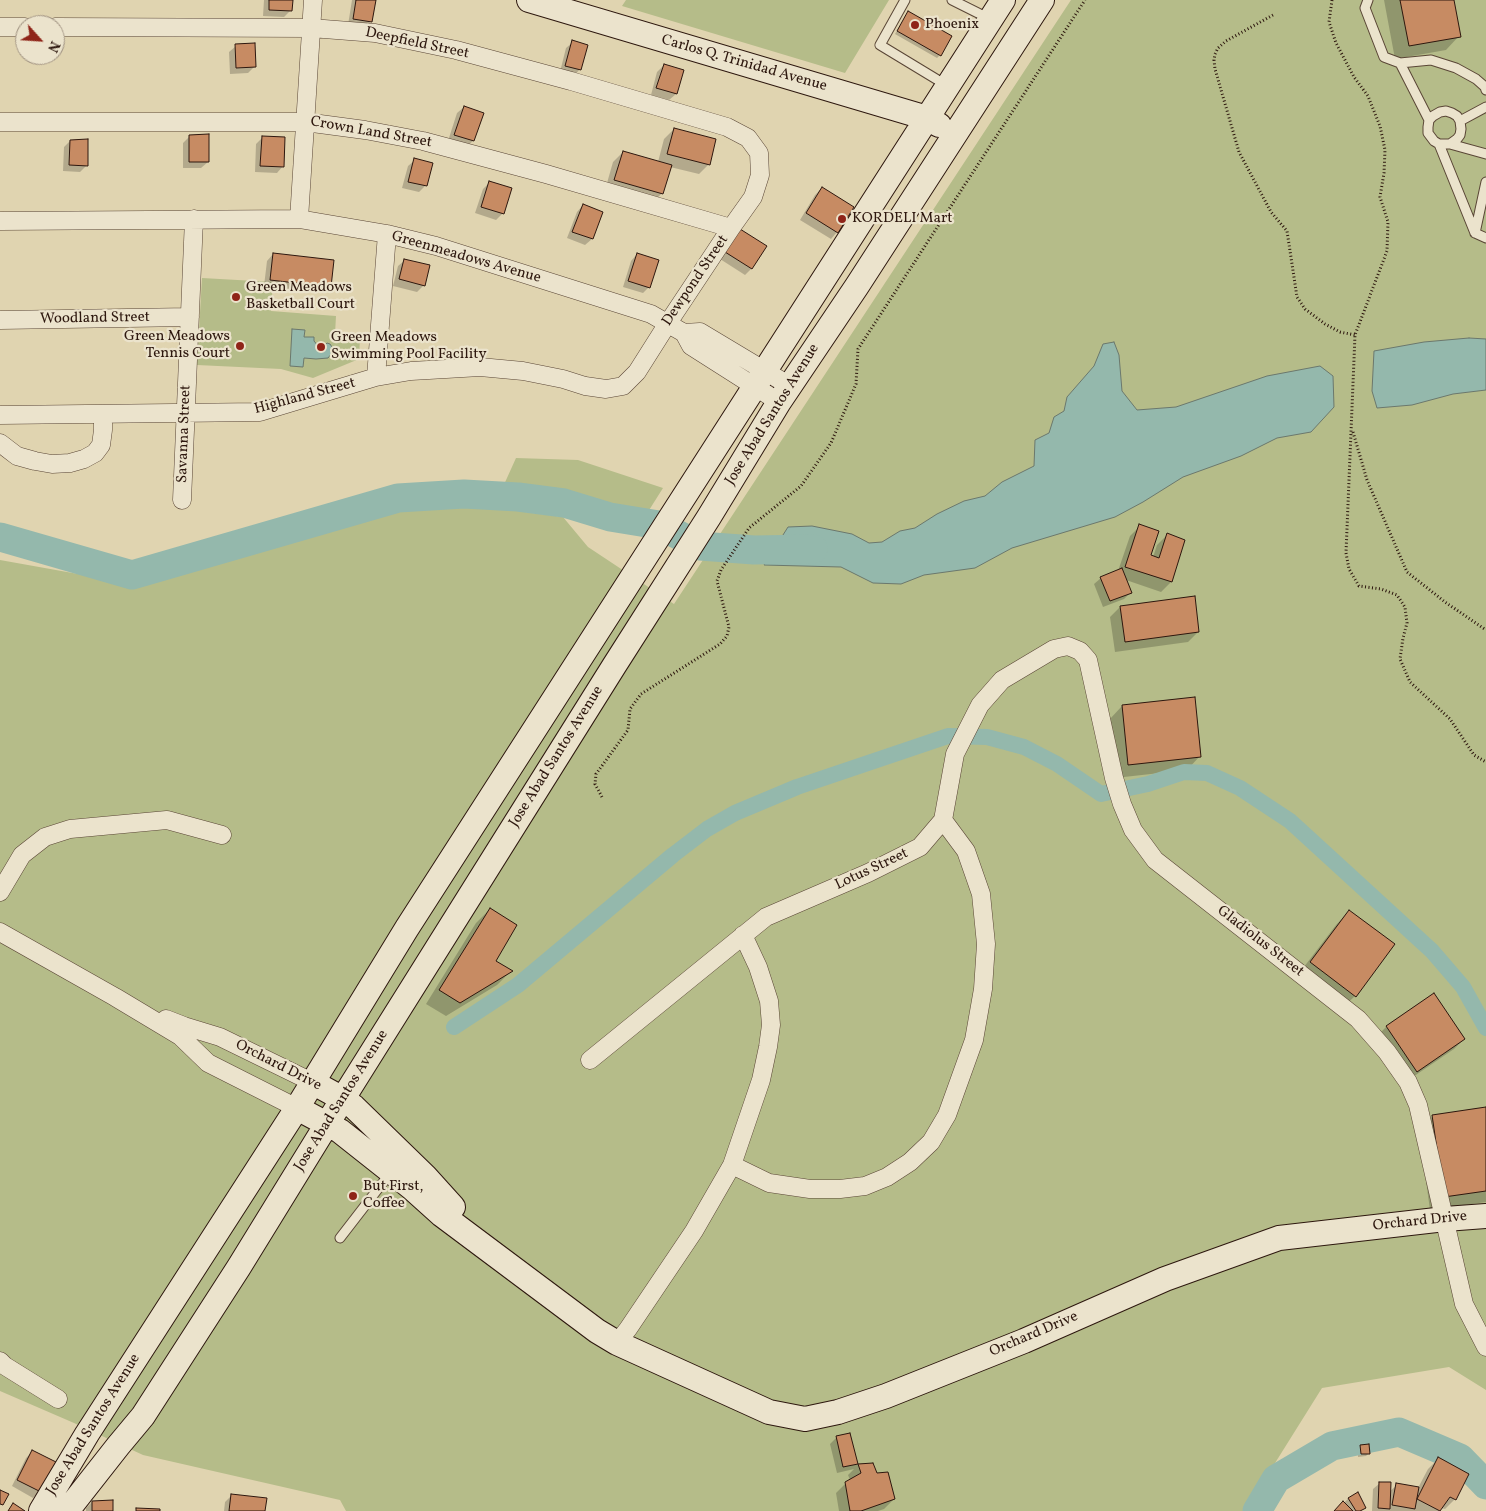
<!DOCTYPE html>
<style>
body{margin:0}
#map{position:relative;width:1486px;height:1511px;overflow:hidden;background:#e0d4b0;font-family:Vollkorn,serif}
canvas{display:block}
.north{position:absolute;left:15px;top:15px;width:50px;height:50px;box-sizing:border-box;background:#ebe3cc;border:1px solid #9f9180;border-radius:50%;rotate:116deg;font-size:14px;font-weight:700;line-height:20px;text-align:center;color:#2d170e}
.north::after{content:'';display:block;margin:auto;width:18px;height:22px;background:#8f2418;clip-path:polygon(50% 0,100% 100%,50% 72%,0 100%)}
</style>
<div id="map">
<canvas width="1486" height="1511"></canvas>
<div class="north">N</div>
</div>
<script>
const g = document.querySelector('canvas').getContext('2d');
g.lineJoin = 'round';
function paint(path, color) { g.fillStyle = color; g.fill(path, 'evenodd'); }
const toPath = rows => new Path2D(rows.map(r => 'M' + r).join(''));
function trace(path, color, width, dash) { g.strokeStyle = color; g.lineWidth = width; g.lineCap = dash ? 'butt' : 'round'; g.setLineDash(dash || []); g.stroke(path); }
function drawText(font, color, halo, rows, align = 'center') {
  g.font = font + ' Vollkorn,serif'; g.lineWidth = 4.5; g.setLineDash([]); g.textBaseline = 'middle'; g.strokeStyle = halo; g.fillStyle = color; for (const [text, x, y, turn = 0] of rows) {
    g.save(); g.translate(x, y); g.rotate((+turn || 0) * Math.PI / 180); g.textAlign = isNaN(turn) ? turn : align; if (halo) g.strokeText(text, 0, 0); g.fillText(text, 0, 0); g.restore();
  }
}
paint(toPath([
 [626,0,889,0,845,73,622,6],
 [1071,0,1486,0,1486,1390,1449,1367,1322,1388,1245,1511,346,1511,340,1500,143,1455,74,1423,0,1391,0,560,134,584,405,510,488,507,563,517,588,547,674,604],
 [202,278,273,282,271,311,336,316,335,334,360,336,359,359,313,378,281,369,197,365],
 [516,458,578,460,663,488,646,515,502,489]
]), '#b5bc89');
const water = toPath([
 [292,329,305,330,304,337,314,337,314,341,319,347,325,345,327,343,330,344,332,347,332,353,328,358,316,359,304,358,303,367,290,366,292,329],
 [1469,338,1486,339,1486,390,1453,394,1412,405,1377,408,1372,391,1374,351,1424,342,1469,338],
 [1114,342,1119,355,1122,391,1137,410,1176,407,1267,376,1320,366,1333,376,1334,407,1311,432,1277,438,1241,456,1183,477,1143,502,1115,517,1012,548,975,568,924,575,901,584,873,583,841,567,764,565,788,527,812,526,852,534,869,543,882,542,900,531,915,528,937,514,964,501,985,496,1002,482,1034,466,1035,440,1049,433,1054,417,1064,411,1067,397,1094,366,1103,344,1114,342]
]);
paint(water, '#94b8ac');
trace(water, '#6b786d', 1);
paint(toPath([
 [264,0,291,0,291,10,284,17,263,16],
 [352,0,375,0,371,21,365,28,348,25],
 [1384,0,1453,0,1459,36,1446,50,1395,59],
 [908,13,940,55,937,58,895,34],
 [573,42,580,69,574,76,560,72,566,48],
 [236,46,254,67,248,73,230,74,229,52],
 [664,65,683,71,676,94,669,100,651,95,657,72],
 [464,107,482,113,473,141,466,147,448,141,457,113],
 [674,129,709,164,699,174,670,167,662,193,652,204,605,190,613,162,623,152,658,162,664,139],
 [190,136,208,162,201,168,183,168,183,143],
 [262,138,283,166,277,173,255,172,256,144],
 [70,141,87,165,80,172,63,171,64,147],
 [415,160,425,186,419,192,402,188,408,166],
 [490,182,503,213,496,220,475,213,483,189],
 [822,188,837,232,831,239,800,220,815,195],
 [583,205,602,212,592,239,585,245,567,238,577,212],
 [734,237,765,247,751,269,745,275,720,259],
 [273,254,330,286,323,293,264,286,267,261],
 [637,254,649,287,643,293,623,287,631,261],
 [405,260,424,285,417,292,393,286,398,266],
 [1140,526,1150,556,1153,557,1157,545,1167,535,1184,540,1171,582,1161,592,1126,580,1131,592,1124,599,1103,607,1094,584,1101,578,1118,571,1130,536],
 [1120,607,1198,632,1188,642,1115,652,1110,617],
 [1122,706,1200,756,1187,770,1115,778,1109,720],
 [490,909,494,961,511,971,497,985,446,1016,426,1004,476,923],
 [1349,911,1355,996,1341,1009,1297,976,1336,925],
 [1387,1026,1464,1039,1454,1049,1407,1081,1377,1036],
 [1486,1109,1486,1202,1430,1210,1419,1130,1433,1116],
 [850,1434,857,1465,872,1464,876,1474,894,1499,884,1509,878,1511,839,1511,836,1493,846,1483,850,1480,848,1475,854,1469,837,1473,830,1444,836,1438],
 [1361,1446,1369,1453,1366,1456,1358,1457,1358,1449],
 [32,1452,40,1491,33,1498,12,1486,26,1458],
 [1438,1459,1455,1499,1445,1509,1441,1508,1438,1511,1372,1511,1373,1489,1380,1483,1389,1492,1397,1485,1418,1488,1428,1469],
 [232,1495,264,1511,224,1511,225,1502],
 [1349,1498,1365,1508,1361,1511,1335,1511],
 [92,1502,111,1511,86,1511,86,1508]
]), '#0003');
trace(toPath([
 [454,1027,518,985,673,855,707,829,735,813,797,787,948,736,987,737,1024,747,1057,764,1101,794,1148,784,1184,772,1207,773,1240,788,1290,821,1432,951,1463,987,1486,1028]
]), '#94b8ac', 16);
trace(toPath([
 [0,537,132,575,398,498,464,494,518,497,564,503,610,517,659,525,700,546,754,550,813,549],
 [1257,1511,1276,1479,1332,1446,1399,1432,1460,1458,1486,1485]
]), '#94b8ac', 29);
const building = toPath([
 [269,0,293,0,292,11,269,10,269,0],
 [356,0,376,0,372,22,353,19,356,0],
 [1400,0,1454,0,1461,37,1409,46,1400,0],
 [908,11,952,36,941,56,897,31,908,11],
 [572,40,588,45,581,70,565,66,572,40],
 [255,43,256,67,236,68,235,44,255,43],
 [664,64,684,70,677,94,656,88,664,64],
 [464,106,484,113,474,141,454,135,464,106],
 [674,128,716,139,710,165,667,154,674,128],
 [209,134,209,162,189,162,189,135,209,134],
 [262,136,285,137,284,167,260,166,262,136],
 [88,139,88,166,69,165,70,140,88,139],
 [623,151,672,165,663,194,614,180,623,151],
 [414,158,433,163,427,186,408,182,414,158],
 [489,181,512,188,504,214,481,207,489,181],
 [822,187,854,207,838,233,806,213,822,187],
 [583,204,603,212,593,239,572,232,583,204],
 [740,229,767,246,752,269,725,252,740,229],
 [273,253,334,260,331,287,270,280,273,253],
 [637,253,659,260,650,288,628,281,637,253],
 [404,259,430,265,425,286,399,279,404,259],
 [1139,524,1159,531,1151,555,1159,558,1167,533,1185,540,1172,582,1125,567,1139,524],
 [1122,568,1132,593,1110,601,1100,577,1122,568],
 [1195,596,1199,632,1125,642,1120,606,1195,596],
 [1195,697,1201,757,1128,765,1122,705,1195,697],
 [490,908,517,925,496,961,513,971,460,1003,439,990,490,908],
 [1349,910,1395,944,1356,997,1310,962,1349,910],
 [1434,993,1465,1039,1417,1072,1386,1026,1434,993],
 [1486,1107,1486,1191,1444,1197,1432,1115,1486,1107],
 [850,1433,858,1464,843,1467,836,1436,850,1433],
 [1369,1444,1370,1454,1361,1454,1360,1445,1369,1444],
 [32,1450,56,1462,41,1492,17,1480,32,1450],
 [1438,1457,1469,1474,1456,1500,1450,1497,1440,1511,1417,1499,1438,1457],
 [873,1463,877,1473,888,1472,895,1499,861,1511,850,1511,845,1482,861,1473,858,1464,873,1463],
 [1379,1482,1391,1482,1390,1509,1378,1508,1379,1482],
 [1396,1483,1419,1487,1415,1509,1392,1505,1396,1483],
 [0,1490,9,1494,3,1505,0,1504,0,1490],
 [1358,1492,1366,1508,1360,1511,1356,1511,1348,1498,1358,1492],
 [231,1494,267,1498,265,1511,229,1511,231,1494],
 [113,1500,113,1511,92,1511,92,1501,113,1500],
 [1343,1501,1353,1511,1334,1511,1343,1501],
 [13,1503,25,1511,8,1511,13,1503],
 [136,1508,160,1509,160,1511,136,1511,136,1508]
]);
paint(building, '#c78b63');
trace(building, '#2d170e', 1);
const lane = toPath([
 [905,0,880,45,946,85],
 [952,0,990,19],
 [1368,0,1365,8,1384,57,1400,63,1431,60,1456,68,1476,79,1485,87,1486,90],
 [1400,63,1429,120],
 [1460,121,1486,107],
 [1439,144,1475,233],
 [1450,144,1457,139,1460,135,1461,129,1460,121,1457,116,1452,113,1446,111,1440,112,1433,116,1429,120,1428,127,1428,133,1434,141,1439,144,1450,144,1486,154],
 [1486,182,1475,233,1486,238],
 [340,1238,391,1172]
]);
const street = toPath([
 [0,27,25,27],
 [0,122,305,122,365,130,423,141,546,174,731,228],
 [299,219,313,0],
 [0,221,299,219,387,234,436,246,651,314,684,333,691,346,779,402],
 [0,320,190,317],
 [684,333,700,332,790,386],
 [376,377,387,234],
 [0,415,260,412,376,377,411,371,446,369,480,367,523,371,563,379,585,386,606,389,623,386,637,372,668,323,731,228,753,197,760,175,759,153,748,138,727,127,571,81,456,50,375,33,311,28,55,27],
 [0,443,17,456,35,461,52,464,70,463,84,459,95,453,101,445,103,430,103,414],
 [182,500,194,219],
 [0,892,22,855,45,837,70,829,167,820,222,835],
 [0,932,115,997,180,1036,208,1063,297,1108],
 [166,1019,184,1026,220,1037,312,1082],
 [590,1060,766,917,868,873,920,847,943,820,955,754,980,705,1002,680,1054,649,1068,646,1080,651,1088,660,1114,778,1122,804,1133,830,1155,860,1358,1019,1387,1052,1408,1082,1418,1105,1464,1304,1486,1347],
 [732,1165,769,1183,810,1189,840,1189,865,1186,887,1177,910,1162,931,1142,947,1115,974,1040,983,989,986,944,981,894,966,851,943,820],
 [617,1343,628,1329,694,1231,732,1165,761,1080,768,1047,771,1025,769,1001,758,967,743,935],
 [0,1361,5,1366,58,1399]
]);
const secondary = toPath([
 [529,0,927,118,939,125],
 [312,1082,343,1099,354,1107,425,1176,453,1207],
 [297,1108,340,1131,412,1188,442,1215,597,1331,617,1343,769,1412,805,1419,838,1412,886,1396,1024,1341,1165,1279,1279,1238,1445,1219,1486,1216],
 [41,1511,87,1434,297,1108,407,928,1003,0],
 [67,1511,118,1446,143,1416,239,1267,327,1124,614,666,709,517,779,402,857,286,1042,0]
]);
trace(lane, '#5a4636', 11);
trace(street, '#5a4636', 19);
trace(secondary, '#2d170e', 26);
trace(toPath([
 [1332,0,1329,22,1336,43,1354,77,1368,96,1380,126,1385,150,1384,173,1380,197,1388,222,1387,251,1355,335,1346,553,1349,569,1359,586,1381,589,1397,595,1405,607,1407,623,1403,638,1400,659,1410,682,1450,719,1474,755,1486,762],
 [1273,15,1226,41,1218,48,1215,54,1214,60,1215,69,1239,152,1271,212,1287,231,1297,297,1305,309,1325,324,1340,332,1355,335],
 [1353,432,1367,480,1407,572,1445,602,1486,630],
 [602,797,595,784,596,774,628,730,630,709,641,694,720,644,727,636,729,627,717,581,721,570,749,528,801,486,831,443,856,384,858,349,1085,0]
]), '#2d170e', 3, [1, 2.5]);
trace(lane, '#ebe3cc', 9);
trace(street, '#ebe3cc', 18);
trace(secondary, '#ebe3cc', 24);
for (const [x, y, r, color] of [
 [915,25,5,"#8f2418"],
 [842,219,5,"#8f2418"],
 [236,297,5,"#8f2418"],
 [240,346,5,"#8f2418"],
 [321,347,5,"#8f2418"],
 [353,1196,5,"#8f2418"]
]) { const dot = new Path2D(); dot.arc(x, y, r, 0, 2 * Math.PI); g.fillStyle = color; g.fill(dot); trace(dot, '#ebe3cc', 2); }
drawText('15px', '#2d170e', '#ebe3cc', [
 ["Phoenix",925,25],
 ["KORDELI Mart",852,219],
 ["Green Meadows",246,288],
 ["Basketball Court",246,305],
 ["Green Meadows",230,337,"right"],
 ["Tennis Court",230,354,"right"],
 ["Green Meadows",331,338],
 ["Swimming Pool Facility",331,355],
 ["But First,",363,1187],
 ["Coffee",363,1204]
], 'left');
drawText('15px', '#2d170e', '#ebe3cc', [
 ["Deepfield Street",417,44,12],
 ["Carlos Q. Trinidad Avenue",744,64,16],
 ["Crown Land Street",371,133,10],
 ["Greenmeadows Avenue",466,258,16],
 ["Dewpond Street",696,281,-56],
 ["Woodland Street",95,319,-1],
 ["Highland Street",305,397,-15],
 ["Jose Abad Santos Avenue",773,415,-58],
 ["Savanna Street",185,434,-88],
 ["Jose Abad Santos Avenue",557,757,-58],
 ["Lotus Street",872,870,-25],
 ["Gladiolus Street",1260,942,38],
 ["Orchard Drive",278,1066,27],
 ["Jose Abad Santos Avenue",342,1101,-58],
 ["Orchard Drive",1420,1222,-6],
 ["Orchard Drive",1034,1335,-23],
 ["Jose Abad Santos Avenue",94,1425,-58]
]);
</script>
